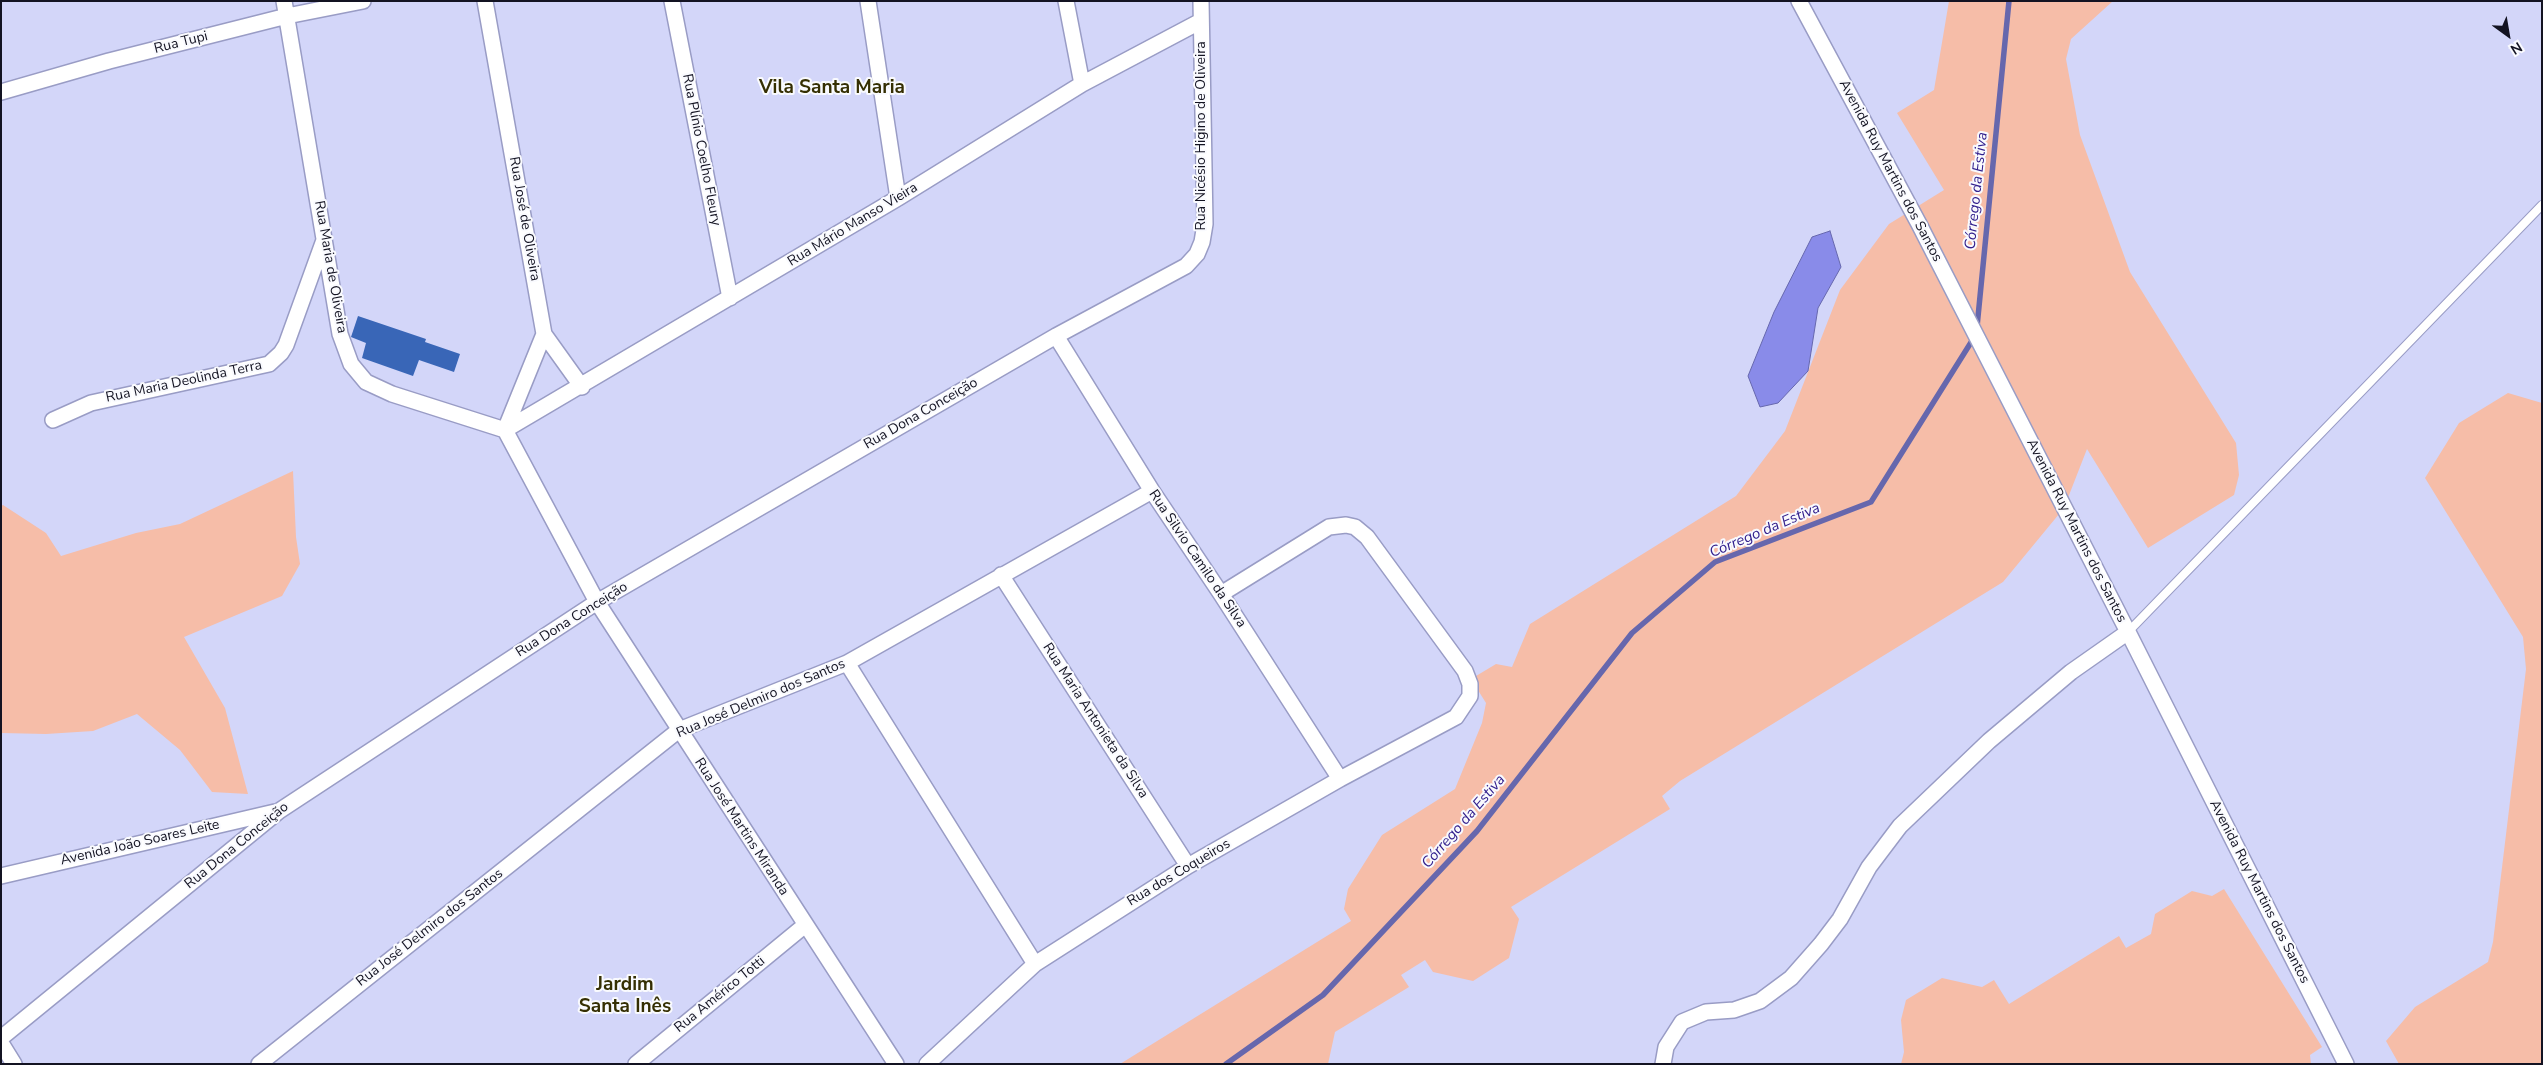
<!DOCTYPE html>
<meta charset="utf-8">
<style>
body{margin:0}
#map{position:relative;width:2543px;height:1065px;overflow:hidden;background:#d3d6f9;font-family:"Nunito Sans",sans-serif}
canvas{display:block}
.frame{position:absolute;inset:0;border:2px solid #131322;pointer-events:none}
.north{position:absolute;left:2483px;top:10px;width:50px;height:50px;-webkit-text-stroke:4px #f9fafe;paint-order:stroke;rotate:148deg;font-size:14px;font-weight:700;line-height:20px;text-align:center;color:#131322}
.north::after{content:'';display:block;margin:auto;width:18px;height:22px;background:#131322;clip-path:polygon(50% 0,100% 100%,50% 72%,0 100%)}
</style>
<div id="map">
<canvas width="2543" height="1065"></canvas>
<div class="frame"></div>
<div class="north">N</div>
</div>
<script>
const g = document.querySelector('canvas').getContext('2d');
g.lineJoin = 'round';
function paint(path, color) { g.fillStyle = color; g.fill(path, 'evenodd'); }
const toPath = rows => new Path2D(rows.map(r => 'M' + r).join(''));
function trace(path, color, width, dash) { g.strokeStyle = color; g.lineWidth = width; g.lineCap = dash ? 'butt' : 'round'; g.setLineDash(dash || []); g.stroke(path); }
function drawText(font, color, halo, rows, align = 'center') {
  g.font = font + ' "Nunito Sans",sans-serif'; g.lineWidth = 4; g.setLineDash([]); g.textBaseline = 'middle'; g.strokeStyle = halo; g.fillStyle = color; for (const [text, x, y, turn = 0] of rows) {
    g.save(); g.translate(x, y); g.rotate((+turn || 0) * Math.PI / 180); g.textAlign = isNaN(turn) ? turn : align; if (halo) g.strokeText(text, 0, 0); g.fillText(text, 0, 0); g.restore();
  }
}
paint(toPath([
 [1949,1,2113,1,2071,39,2066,59,2080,135,2130,272,2236,443,2239,475,2234,495,2148,548,2087,449,2064,508,2003,582,1680,781,1662,796,1670,809,1511,907,1519,919,1509,958,1473,981,1433,972,1425,960,1401,975,1409,987,1335,1032,1328,1064,1120,1064,1351,921,1344,909,1348,889,1382,835,1455,789,1482,723,1486,703,1471,679,1496,664,1512,667,1530,624,1736,496,1785,431,1840,290,1889,224,1944,190,1897,113,1934,90],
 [2508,393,2542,403,2542,1064,2399,1064,2386,1041,2415,1007,2488,962,2493,942,2526,669,2523,637,2425,478,2459,423],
 [293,471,296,537,300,564,282,596,184,637,225,708,248,794,212,792,180,750,137,714,93,731,46,734,1,733,1,506,3,505,46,533,61,556,136,533,180,524],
 [2224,889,2322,1047,2310,1055,2311,1064,1901,1064,1904,1052,1901,1020,1906,1000,1942,978,1982,987,1994,980,2009,1004,2119,936,2126,948,2151,934,2155,914,2192,891,2212,896]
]), '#f6bda8');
const water = toPath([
 [1830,231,1841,267,1818,308,1808,371,1778,403,1760,407,1748,376,1774,312,1812,237,1830,231]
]);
paint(water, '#898be9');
trace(water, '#6667ad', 1);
trace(toPath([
 [1977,327,2009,1],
 [1226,1064,1323,995,1477,831,1632,633,1715,562,1871,502,1975,336]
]), '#6667ad', 5.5);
paint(toPath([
 [358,316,426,339,425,342,460,354,454,372,419,360,413,376,362,358,366,343,351,337]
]), '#3966b7');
const lane = toPath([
 [2128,632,2542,205]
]);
const street = toPath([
 [284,1,340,334,351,364,366,382,392,394,505,430],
 [485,1,544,334,505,430],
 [672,1,730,298],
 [868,1,898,198],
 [1066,1,1082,84],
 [1799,1,1919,224,2128,632,2346,1064],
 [1,92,109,61,287,16,363,1],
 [544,334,582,387],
 [1056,336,1152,491,1221,594,1340,779],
 [53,420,91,403,269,364,281,353,286,345,324,240],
 [505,430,898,198,1082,84,1201,21],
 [505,430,597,602,896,1064],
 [1001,575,1188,866],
 [847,663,1035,964],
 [1,876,275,812],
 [1,1038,279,811,597,602,1056,336,1186,266,1197,254,1202,242,1205,224,1201,1],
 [1,1043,14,1064],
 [259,1064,679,730,847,663,1152,491],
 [636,1064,804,926],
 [927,1064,1035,964,1188,866,1340,779,1456,717,1470,696,1470,684,1465,671,1367,537,1355,527,1346,525,1329,527,1221,594],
 [1663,1064,1666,1047,1682,1022,1706,1012,1734,1010,1760,1001,1791,978,1821,944,1840,919,1869,867,1900,826,1989,741,2071,672,2128,632]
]);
trace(lane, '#999cc5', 10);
trace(street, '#999cc5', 18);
trace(lane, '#fff', 8);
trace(street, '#fff', 15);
drawText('14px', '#131322', '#f9fafe', [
 ["Rua Tupi",181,43,-14],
 ["Rua Nicésio Higino de Oliveira",1202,136,-90],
 ["Rua Plínio Coelho Fleury",701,150,79],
 ["Avenida Ruy Martins dos Santos",1890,171,62],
 ["Rua José de Oliveira",524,219,80],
 ["Rua Mário Manso Vieira",853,225,-31],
 ["Rua Maria de Oliveira",330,267,80],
 ["Rua Maria Deolinda Terra",184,382,-12],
 ["Rua Dona Conceição",921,414,-30],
 ["Avenida Ruy Martins dos Santos",2076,531,63],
 ["Rua Silvio Camilo da Silva",1197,559,56],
 ["Rua Dona Conceição",572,620,-32],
 ["Rua José Delmiro dos Santos",761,699,-23],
 ["Rua Maria Antonieta da Silva",1095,721,57],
 ["Rua José Martins Miranda",741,827,57],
 ["Avenida João Soares Leite",140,843,-13],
 ["Rua Dona Conceição",237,846,-39],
 ["Rua dos Coqueiros",1179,873,-31],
 ["Avenida Ruy Martins dos Santos",2259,892,63],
 ["Rua José Delmiro dos Santos",430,928,-38],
 ["Rua Américo Totti",720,995,-39]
]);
drawText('italic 15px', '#33208d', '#f9fafe', [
 ["Córrego da Estiva",1977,191,-84],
 ["Córrego da Estiva",1765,531,-23],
 ["Córrego da Estiva",1464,822,-49]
]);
drawText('bold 19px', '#352f03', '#f9fafe', [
 ["Vila Santa Maria",832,88],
 ["Jardim",625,985],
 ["Santa Inês",625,1007]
]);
</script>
